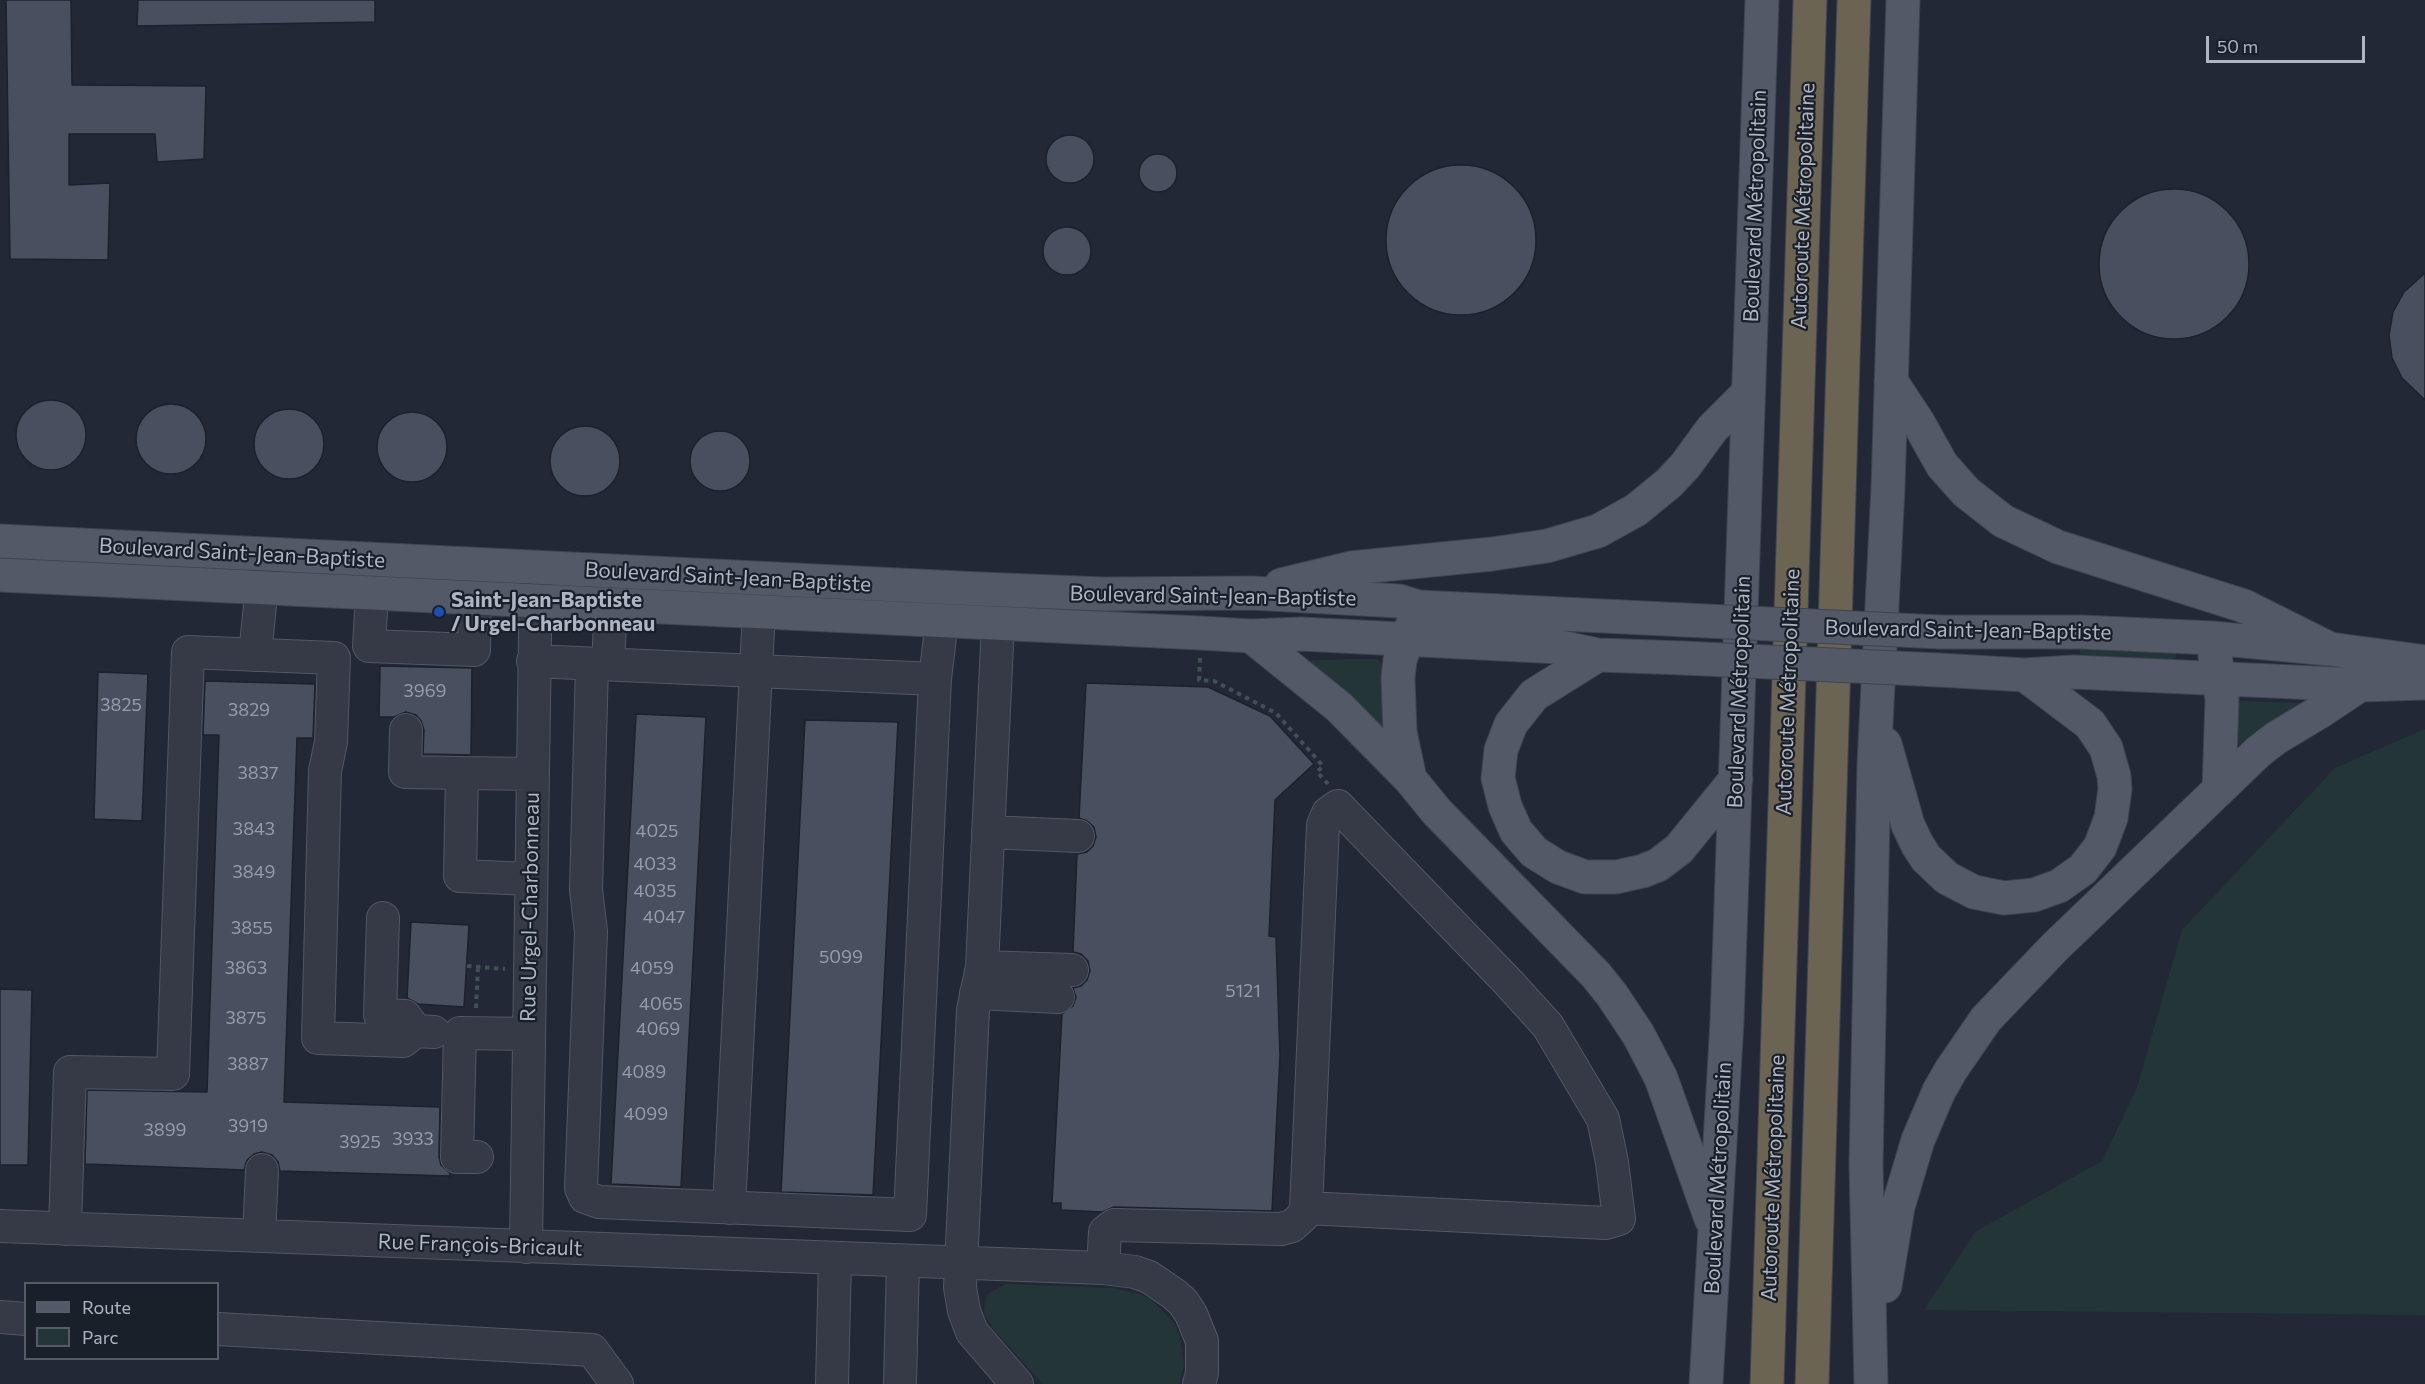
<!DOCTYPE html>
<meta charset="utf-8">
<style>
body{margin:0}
#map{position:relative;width:2425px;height:1384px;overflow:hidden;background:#222835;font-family:Commissioner,sans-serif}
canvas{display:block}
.legend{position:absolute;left:24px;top:1282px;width:195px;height:78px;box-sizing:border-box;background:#1a202a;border:2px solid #565c67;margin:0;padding:8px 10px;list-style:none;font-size:18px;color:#afb5c3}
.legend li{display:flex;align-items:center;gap:12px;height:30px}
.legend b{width:30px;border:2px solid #565c67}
.scale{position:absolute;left:2206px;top:36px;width:159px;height:27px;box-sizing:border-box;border:3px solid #afb5c3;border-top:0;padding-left:8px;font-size:18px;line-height:21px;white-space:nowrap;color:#afb5c3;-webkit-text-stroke:4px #1a202a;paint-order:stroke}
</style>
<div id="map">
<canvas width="2425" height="1384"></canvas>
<ul class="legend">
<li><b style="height:8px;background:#535966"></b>Route</li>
<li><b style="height:16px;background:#243537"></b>Parc</li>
</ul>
<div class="scale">50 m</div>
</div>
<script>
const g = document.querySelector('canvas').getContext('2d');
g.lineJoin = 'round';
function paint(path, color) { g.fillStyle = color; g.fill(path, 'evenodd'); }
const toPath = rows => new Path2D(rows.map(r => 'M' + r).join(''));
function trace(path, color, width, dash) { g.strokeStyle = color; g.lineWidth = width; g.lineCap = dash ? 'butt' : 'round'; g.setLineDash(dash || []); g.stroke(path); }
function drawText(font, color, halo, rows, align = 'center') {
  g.font = font + ' Commissioner,sans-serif'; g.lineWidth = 4.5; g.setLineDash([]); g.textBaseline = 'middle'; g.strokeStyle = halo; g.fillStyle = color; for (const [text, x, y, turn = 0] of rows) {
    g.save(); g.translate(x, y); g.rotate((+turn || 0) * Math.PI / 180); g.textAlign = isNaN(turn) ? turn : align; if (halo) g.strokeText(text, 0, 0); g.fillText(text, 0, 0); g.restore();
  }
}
paint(toPath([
 [2080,646,2176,651,2175,664,2080,659],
 [1377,659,1384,666,1385,730,1308,664,1312,660],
 [2241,701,2301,703,2302,707,2237,746,2231,743,2238,704],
 [2425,729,2425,1315,1924,1310,1975,1232,2102,1161,2137,1088,2182,930,2335,768],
 [1006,1284,1112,1288,1140,1294,1153,1301,1174,1323,1180,1337,1184,1365,1179,1384,1043,1384,993,1329,984,1313,985,1299,989,1293]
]), '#243537');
const building = toPath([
 [6,0,71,0,72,85,206,86,204,159,157,162,155,134,69,134,69,185,110,183,108,260,10,259,6,0],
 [138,0,375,0,375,22,137,26,138,0],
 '1046 159a24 24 0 1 1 48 0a24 24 0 1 1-48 0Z',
 '1139 173a19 19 0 1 1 38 0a19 19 0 1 1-38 0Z',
 '1386 240a75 75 0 1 1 150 0a75 75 0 1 1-150 0Z',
 '2099 264a75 75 0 1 1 150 0a75 75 0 1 1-150 0Z',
 '1043 251a24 24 0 1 1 48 0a24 24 0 1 1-48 0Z',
 [2425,273,2425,400,2402,378,2392,358,2389,335,2393,312,2404,292,2425,273],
 '16 435a35 35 0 1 1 70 0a35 35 0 1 1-70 0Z',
 '136 439a35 35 0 1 1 70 0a35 35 0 1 1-70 0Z',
 '254 444a35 35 0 1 1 70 0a35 35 0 1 1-70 0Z',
 '377 447a35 35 0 1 1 70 0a35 35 0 1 1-70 0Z',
 '550 461a35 35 0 1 1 70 0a35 35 0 1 1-70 0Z',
 '690 461a30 30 0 1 1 60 0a30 30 0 1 1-60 0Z',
 [380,666,472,668,471,755,423,754,424,730,421,721,416,715,406,712,394,717,379,717,380,666],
 [98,672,148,674,142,821,94,819,98,672],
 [205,681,315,684,313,738,297,738,284,1102,440,1107,439,1157,441,1165,450,1173,450,1176,280,1171,278,1162,272,1155,262,1152,254,1154,247,1160,244,1170,85,1164,87,1090,207,1092,219,735,203,735,205,681],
 [1086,683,1208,687,1270,716,1314,764,1275,800,1269,936,1276,937,1280,1056,1272,1211,1114,1207,1102,1212,1061,1210,1061,1203,1052,1203,1062,1014,1073,1006,1076,997,1073,988,1081,986,1087,980,1090,971,1088,961,1081,954,1073,952,1077,854,1087,852,1093,846,1096,837,1094,827,1087,821,1079,818,1086,683],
 [636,714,706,717,681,1187,611,1184,636,714],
 [805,720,898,722,873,1195,781,1192,805,720],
 [411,922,469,925,464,1007,418,1004,407,998,411,922],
 [0,989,32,990,28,1165,0,1165,0,989]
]);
paint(building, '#484f5f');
trace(building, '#1c222c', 1.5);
const minor = toPath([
 [372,593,369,646,474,650,475,598],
 [998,623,982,967,973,1010,960,1287,964,1311,972,1332,1017,1384],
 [255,655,265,555],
 [533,661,935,679,942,620],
 [592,664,586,890,591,932,581,1188,585,1197,599,1202,910,1215,935,679],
 [608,664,611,604],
 [406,730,405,772,462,773],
 [988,832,1078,836],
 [531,879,460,876,462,773,532,774],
 [383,918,380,1015,405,1016,416,1031,434,1032],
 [982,967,1072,970],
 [976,993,1058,997],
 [477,1157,457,1157,460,1033,529,1034],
 [729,1208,759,611],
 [0,1226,1103,1268,1135,1272,1149,1277,1174,1294,1183,1302,1191,1314,1202,1341,1202,1373,1199,1384],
 [65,1229,70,1072,173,1074,188,652,334,658,331,742,325,771,318,1038,403,1041,416,1031],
 [259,1236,262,1170],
 [526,1247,536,568],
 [1103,1268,1105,1232,1114,1225,1281,1229,1292,1226,1303,1216,1306,1208,1323,825,1328,813,1338,806,1508,982,1548,1026,1603,1119,1612,1162,1619,1219,1606,1223,1306,1208],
 [0,1317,26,1319],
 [218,1329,592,1350,617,1384],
 [832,1384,835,1259],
 [900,1384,903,1261]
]);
const major = toPath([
 [1891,381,1918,422,1942,465,1966,492,2003,521,2058,547,2244,606,2330,649],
 [0,541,980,589,1104,594,1251,593,1399,601,1419,607,1685,620],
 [0,575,1200,633,1251,636,1301,634,1560,647,1598,655,1683,658],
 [1281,585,1351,568,1492,554,1547,546,1598,531,1636,510,1669,483,1685,466,1712,429,1748,393],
 [1941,632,2081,632,2212,638,2330,649,2425,662],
 [1251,636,1339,707,1410,779,1437,812,1596,975,1612,995,1638,1034,1661,1078,1711,1219],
 [1598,655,1534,695,1511,724,1501,750,1498,778,1505,806,1516,831,1534,852,1558,867,1585,877,1616,877,1643,871,1658,865,1679,849,1736,779],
 [2215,656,2222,699,2219,789],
 [1939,670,2025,675,2073,672,2360,685,2425,683],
 [1885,744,1908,825,1917,844,1926,858,1947,878,1974,892,2004,898,2034,895,2059,886,2083,869,2100,847,2111,818,2115,789,2114,776,2106,748,2090,724,2025,675],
 [1410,779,1400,732,1398,678,1400,660,1414,620],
 [1885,1286,1898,1207,1918,1140,1939,1091,1951,1070,1986,1019,2055,947,2258,752,2276,738,2321,711,2360,685],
 [1706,1384,1727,1021,1762,0],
 [1871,1384,1866,1164,1874,764,1888,488,1903,0]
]);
const highway = toPath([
 [1767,1384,1810,0],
 [1812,1384,1854,0]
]);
trace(minor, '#525864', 34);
trace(major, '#3e4450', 35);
trace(highway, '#3f4550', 35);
trace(toPath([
 [1200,658,1199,680,1214,681,1276,713,1323,766,1317,772,1328,784],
 [467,966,505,969],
 [476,1008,478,967]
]), '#415054', 4, [4.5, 4.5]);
trace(minor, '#353a46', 32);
trace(major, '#535966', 33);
trace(highway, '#6b6452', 33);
const majorBridge = toPath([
 [1685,620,1941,632],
 [1683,658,1939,670]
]);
trace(majorBridge, '#3e4450', 35, []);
trace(majorBridge, '#535966', 33);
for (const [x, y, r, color] of [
 [439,612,6,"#1a4fb4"]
]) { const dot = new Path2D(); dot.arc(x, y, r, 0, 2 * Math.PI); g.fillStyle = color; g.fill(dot); trace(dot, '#1a202a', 2); }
drawText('18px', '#959caa', null, [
 ["3969",425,691],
 ["3825",121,705],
 ["3829",249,710],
 ["3837",258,773],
 ["3843",254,829],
 ["4025",657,831],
 ["4033",655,864],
 ["3849",254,872],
 ["4035",655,891],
 ["4047",664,917],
 ["3855",252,928],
 ["5099",841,957],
 ["3863",246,968],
 ["4059",652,968],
 ["5121",1243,991],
 ["4065",661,1004],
 ["3875",246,1018],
 ["4069",658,1029],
 ["3887",248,1064],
 ["4089",644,1072],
 ["4099",646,1114],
 ["3919",248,1126],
 ["3899",165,1130],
 ["3933",413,1139],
 ["3925",360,1142]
]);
drawText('21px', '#afb5c3', '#1a202a', [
 ["Boulevard Métropolitain",1755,206,-88],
 ["Autoroute Métropolitaine",1803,206,-88],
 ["Boulevard Saint-Jean-Baptiste",242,553,3],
 ["Boulevard Saint-Jean-Baptiste",728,577,3],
 ["Boulevard Saint-Jean-Baptiste",1213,596,1],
 ["Boulevard Saint-Jean-Baptiste",1968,630,1],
 ["Boulevard Métropolitain",1739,692,-88],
 ["Autoroute Métropolitaine",1788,692,-88],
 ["Rue Urgel-Charbonneau",530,907,-89],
 ["Boulevard Métropolitain",1718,1178,-87],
 ["Autoroute Métropolitaine",1773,1178,-88],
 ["Rue François-Bricault",480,1245,2]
]);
drawText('bold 21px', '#afb5c3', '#1a202a', [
 ["Saint-Jean-Baptiste",451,600],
 ["/ Urgel-Charbonneau",451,624]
], 'left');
</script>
